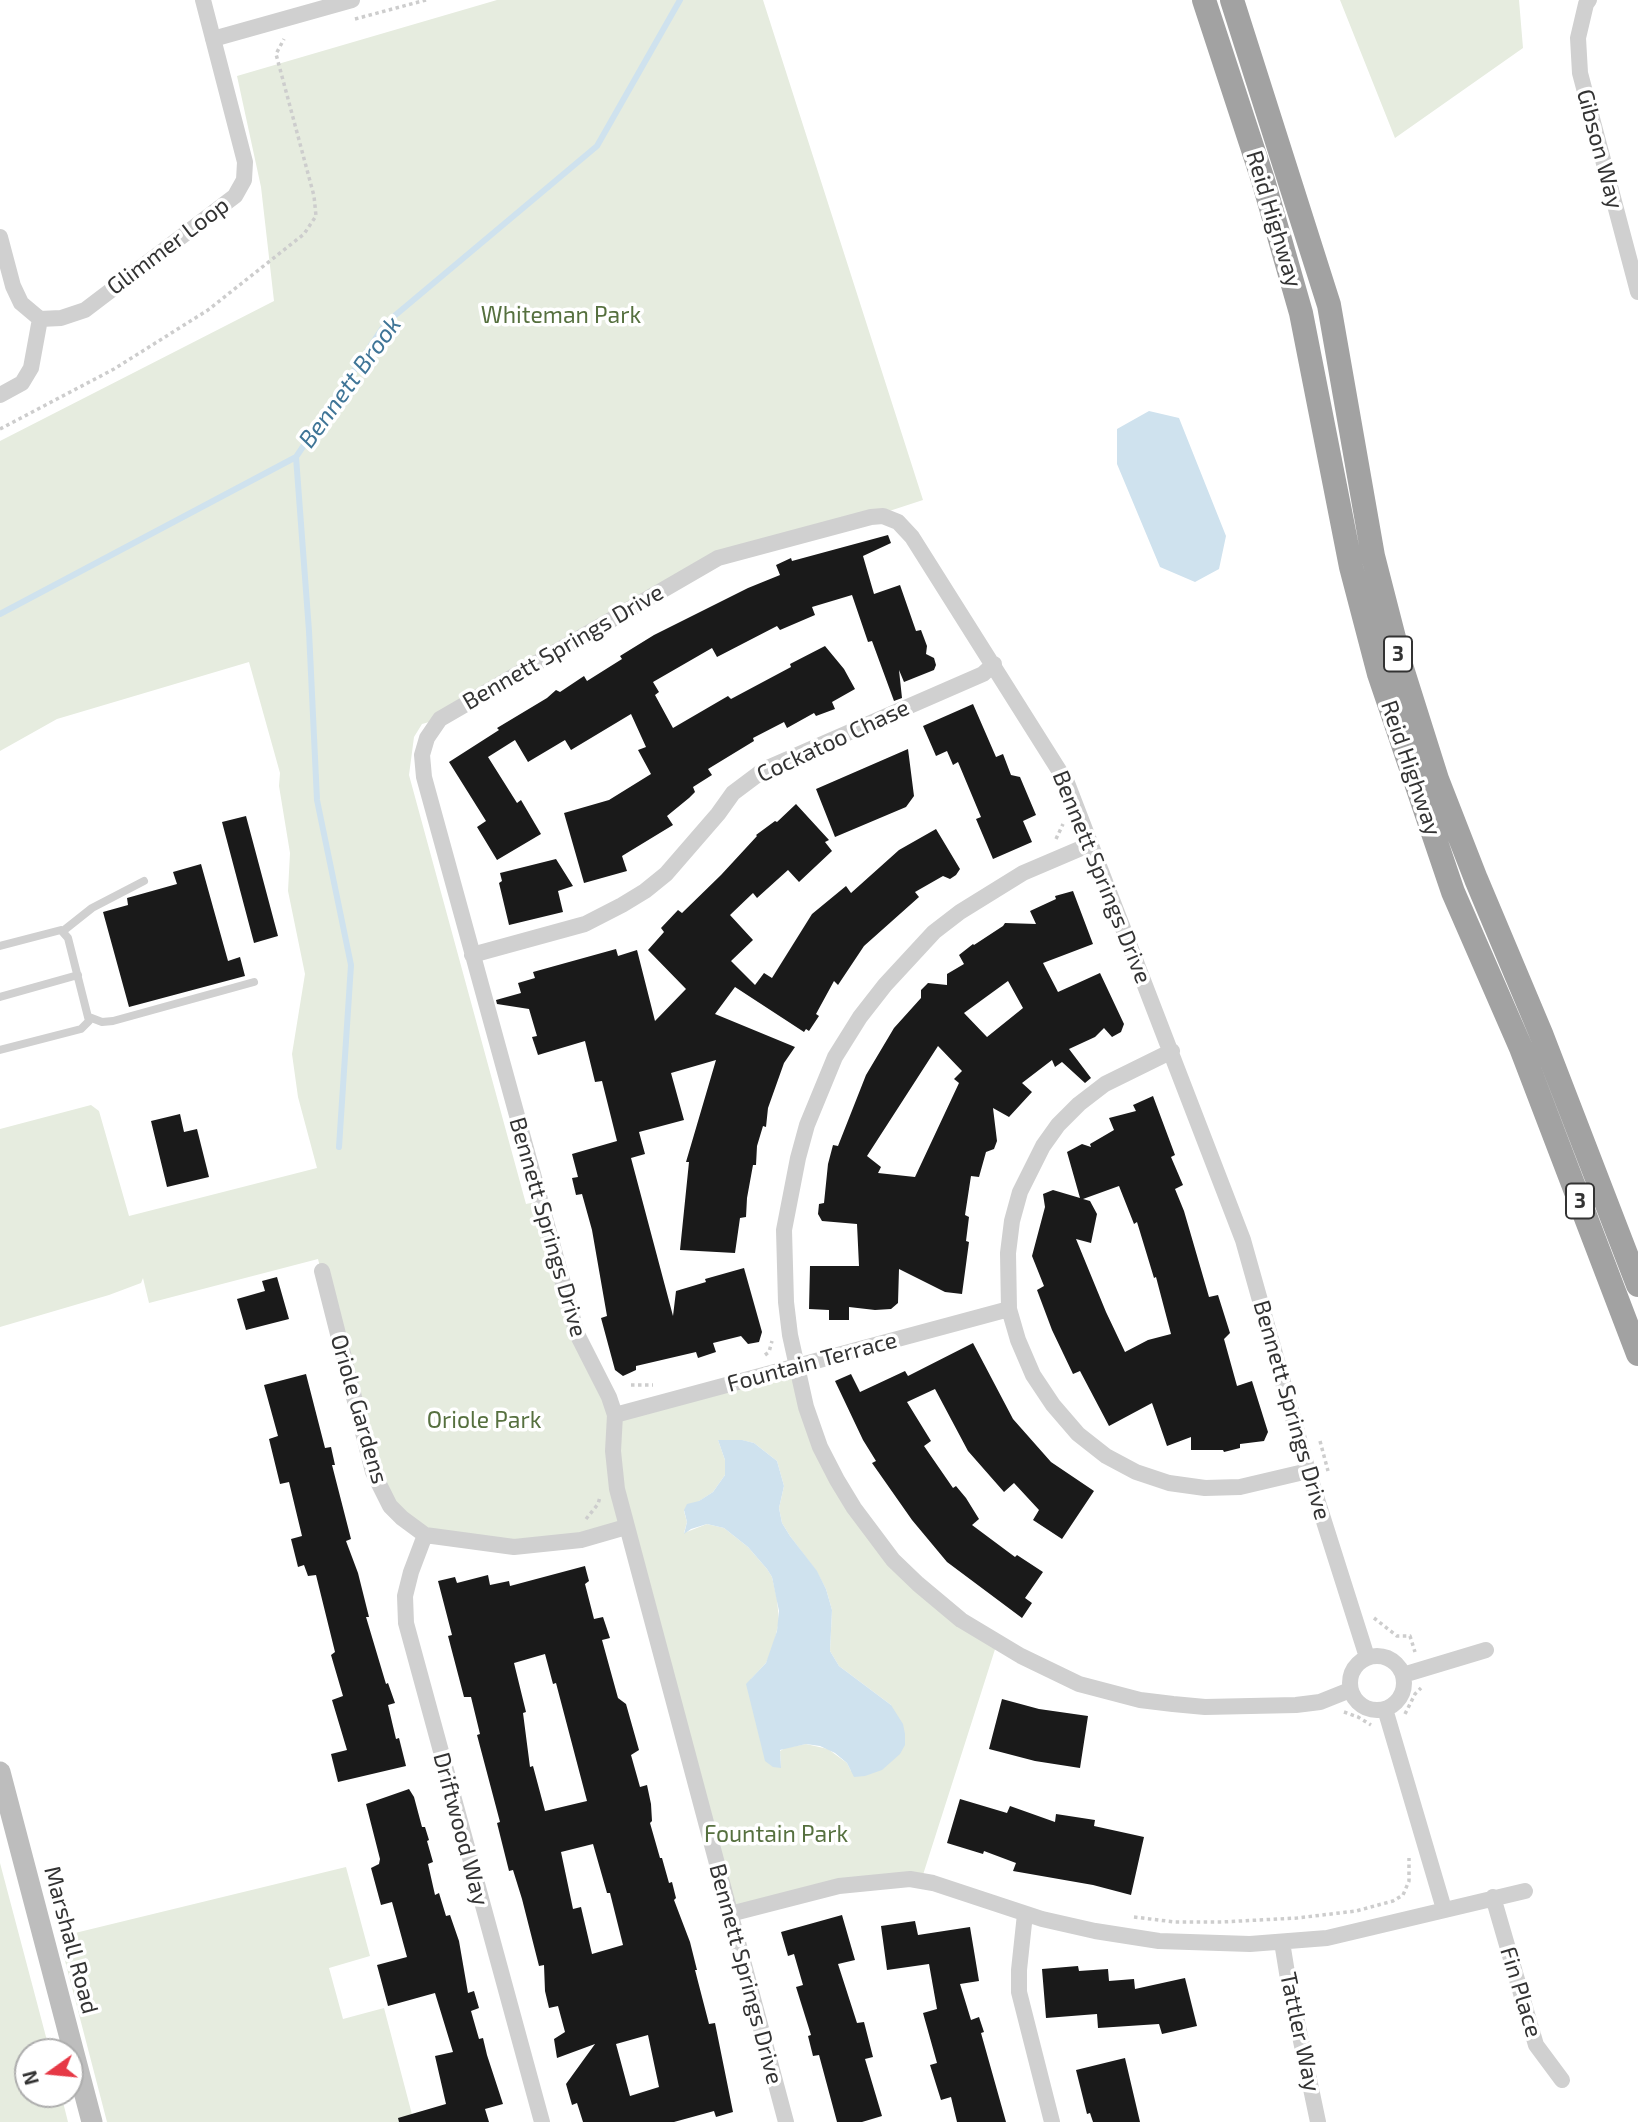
<!DOCTYPE html>
<style>
body{margin:0}
#map{position:relative;width:1638px;height:2122px;overflow:hidden;background:#fff;font-family:"Exo 2",sans-serif}
canvas{display:block}
.north{position:absolute;left:14px;top:2038px;width:70px;height:70px;box-sizing:border-box;background:#fff;border:2px solid #adadad;border-radius:50%;rotate:255deg;font-size:19px;font-weight:700;line-height:28px;text-align:center;color:#333}
.north::after{content:'';display:block;margin:auto;width:24px;height:32px;background:#e63946;clip-path:polygon(50% 0,100% 100%,50% 72%,0 100%)}
</style>
<div id="map">
<canvas width="1638" height="2122"></canvas>
<div class="north">N</div>
</div>
<script>
const g = document.querySelector('canvas').getContext('2d');
g.lineJoin = 'round';
function paint(path, color) { g.fillStyle = color; g.fill(path, 'evenodd'); }
const toPath = rows => new Path2D(rows.map(r => 'M' + r).join(''));
function trace(path, color, width, dash) { g.strokeStyle = color; g.lineWidth = width; g.lineCap = dash ? 'butt' : 'round'; g.setLineDash(dash || []); g.stroke(path); }
function drawText(font, color, halo, rows, align = 'center') {
  g.font = font + ' "Exo 2",sans-serif'; g.lineWidth = 7; g.setLineDash([]); g.textBaseline = 'middle'; g.strokeStyle = halo; g.fillStyle = color; for (const [text, x, y, turn = 0] of rows) {
    g.save(); g.translate(x, y); g.rotate((+turn || 0) * Math.PI / 180); g.textAlign = isNaN(turn) ? turn : align; if (halo) g.strokeText(text, 0, 0); g.fillText(text, 0, 0); g.restore();
  }
}
paint(toPath([
 [497,0,763,0,923,500,871,517,739,550,440,719,422,724,414,737,409,775,526,1204,540,1201,577,1334,615,1415,796,1366,806,1407,875,1538,997,1643,921,1881,910,1879,730,1914,626,1527,581,1540,460,1541,402,1518,367,1452,318,1259,149,1303,143,1278,141,1283,109,1295,0,1327,0,1129,91,1105,99,1111,129,1216,317,1168,298,1097,292,1054,305,974,288,891,290,853,279,786,280,773,249,662,57,719,0,751,0,441,274,301,261,187,237,76],
 [718,1440,741,1440,754,1443,777,1461,784,1486,779,1508,782,1523,790,1536,817,1572,826,1589,832,1610,830,1651,839,1666,891,1705,851,1771,847,1763,828,1749,806,1744,785,1748,780,1751,781,1768,751,1679,766,1663,773,1648,779,1621,777,1599,772,1577,767,1569,748,1547,724,1528,707,1524,684,1533,687,1522,684,1511,713,1492,725,1475,725,1460],
 [1340,0,1519,0,1523,48,1395,138],
 [0,1863,50,2052,28,2052,28,2094,61,2094,68,2122,0,2122],
 [346,1867,370,1956,329,1968,343,2019,384,2008,414,2122,107,2122,63,1953,69,1939,75,1933]
]), '#e6ecdf');
paint(toPath([
 [1149,411,1179,418,1226,536,1219,569,1195,582,1160,567,1117,464,1117,429],
 [718,1440,742,1440,754,1443,777,1461,784,1486,779,1508,782,1523,790,1536,817,1571,826,1589,832,1610,830,1651,839,1666,891,1705,903,1724,905,1734,905,1745,900,1754,882,1770,865,1776,854,1777,847,1763,835,1753,820,1746,806,1744,780,1750,781,1768,773,1767,765,1761,746,1684,766,1663,777,1631,779,1611,772,1577,767,1569,748,1547,724,1528,707,1524,691,1529,684,1534,687,1522,684,1510,687,1504,699,1501,713,1492,725,1475,725,1460]
]), '#cfe2ee');
trace(toPath([
 [296,457,309,631,317,800,351,965,339,1147],
 [0,614,296,457,386,323,597,146,680,0]
]), '#cfe2ee', 6);
paint(toPath([
 [888,535,891,543,863,556,874,594,900,585,916,631,921,630,927,646,926,654,934,658,936,665,934,670,904,682,899,670,902,698,894,701,872,641,868,642,852,595,812,607,815,615,780,630,777,626,717,657,712,648,653,682,659,692,655,695,673,728,728,696,731,699,791,667,790,664,825,646,844,669,855,689,832,702,835,709,816,716,814,713,787,728,784,722,753,738,754,741,708,769,712,775,693,787,695,792,689,798,667,816,673,825,622,856,627,871,584,883,564,813,609,800,651,774,638,750,646,747,631,714,571,750,565,740,528,762,515,740,488,757,517,803,521,800,541,834,497,860,477,827,486,821,449,762,499,730,497,728,547,698,556,690,560,692,584,676,587,681,622,659,620,656,654,635,748,588,780,575,776,565,791,558,792,561],
 [973,704,996,757,1003,754,1011,775,1020,777,1036,815,1023,821,1032,842,993,859,976,819,981,817,958,762,953,765,947,751,936,756,923,726],
 [908,749,914,796,906,807,835,837,816,789],
 [796,804,829,840,825,842,832,851,799,882,788,870,757,898,753,893,730,915,753,940,731,961,755,985,764,973,772,978,812,914,846,886,851,893,899,850,936,829,960,869,956,875,950,879,943,876,915,892,919,897,864,946,838,985,834,981,816,1014,819,1016,809,1031,806,1029,804,1032,735,987,715,1014,795,1047,784,1063,768,1108,766,1127,763,1126,757,1146,756,1165,753,1165,747,1198,746,1217,740,1218,735,1253,680,1250,689,1162,686,1162,716,1060,671,1073,684,1120,639,1132,645,1154,631,1158,673,1316,676,1291,706,1282,705,1279,744,1268,762,1332,759,1342,748,1344,741,1336,713,1343,716,1352,698,1358,696,1352,636,1366,636,1370,623,1376,615,1370,601,1318,607,1316,592,1230,582,1194,576,1195,572,1178,578,1177,572,1154,617,1141,602,1081,595,1082,585,1041,538,1055,532,1037,537,1036,529,1009,497,1004,496,1000,521,993,518,983,535,978,533,972,616,949,618,956,637,950,655,1021,686,989,648,950,664,932,661,928,678,910,682,913,721,875,757,836,756,835,775,821,777,822],
 [246,816,278,936,254,943,222,822],
 [556,859,573,886,558,891,563,912,509,925,499,883,502,881,500,873],
 [201,864,228,961,240,957,245,976,129,1007,103,912,128,905,127,898,177,884,173,872],
 [1073,891,1093,944,1043,963,1058,992,1100,973,1124,1024,1121,1032,1112,1037,1104,1028,1095,1037,1069,1049,1091,1078,1085,1083,1062,1062,1055,1067,1052,1060,1022,1083,1032,1092,1009,1117,993,1108,997,1141,994,1149,986,1152,979,1177,971,1176,965,1215,969,1217,966,1241,969,1242,962,1294,945,1292,899,1269,898,1303,891,1309,875,1310,849,1307,849,1320,829,1320,829,1310,809,1309,810,1266,859,1266,857,1224,822,1221,818,1214,819,1204,824,1203,828,1164,833,1145,838,1146,866,1075,894,1028,921,998,921,990,928,983,947,985,947,974,964,964,959,955,973,944,974,945,1003,926,1005,923,1036,924,1030,911,1056,899,1055,896],
 [1008,981,1023,1008,987,1037,964,1013],
 [938,1046,962,1071,954,1079,959,1083,915,1177,878,1173,881,1167,867,1156],
 [1153,1096,1175,1155,1171,1157,1183,1185,1175,1189,1184,1211,1209,1297,1218,1295,1230,1333,1224,1339,1237,1386,1252,1381,1268,1432,1264,1441,1240,1444,1240,1448,1224,1452,1223,1450,1191,1450,1191,1437,1167,1446,1152,1403,1109,1426,1080,1371,1073,1374,1052,1330,1037,1290,1044,1286,1032,1256,1045,1207,1043,1194,1053,1190,1080,1198,1067,1152,1082,1144,1091,1147,1090,1144,1114,1130,1109,1118,1136,1111,1133,1105],
 [1119,1186,1134,1224,1137,1222,1154,1278,1156,1277,1171,1334,1148,1340,1125,1352,1106,1312,1076,1239,1091,1243,1097,1214,1090,1201,1083,1199],
 [180,1114,184,1132,197,1129,209,1177,167,1187,151,1121],
 [277,1277,289,1319,246,1330,237,1299,265,1291,262,1281],
 [973,1343,1013,1419,1051,1462,1094,1491,1062,1539,1033,1520,1039,1510,1014,1483,1004,1492,968,1451,935,1389,907,1402,931,1441,924,1446,953,1488,956,1486,966,1498,979,1519,972,1525,1015,1557,1017,1555,1043,1572,1025,1598,1032,1603,1022,1618,947,1562,912,1520,872,1463,876,1461,863,1440,835,1381,851,1374,860,1392,905,1371,908,1376],
 [306,1374,325,1448,331,1447,335,1465,332,1465,351,1539,346,1541,358,1573,369,1617,366,1617,386,1684,388,1683,395,1703,388,1705,396,1739,399,1738,406,1766,338,1782,331,1754,347,1750,332,1700,343,1696,331,1655,335,1652,316,1575,308,1576,304,1565,298,1567,291,1539,302,1536,289,1482,280,1484,269,1439,278,1436,264,1385],
 [585,1566,589,1581,585,1584,594,1619,603,1617,610,1638,602,1640,618,1698,626,1704,639,1750,631,1755,640,1787,647,1785,651,1804,652,1821,650,1823,660,1858,662,1858,669,1883,672,1882,676,1898,674,1900,690,1942,697,1970,695,1970,709,2024,715,2023,733,2112,716,2117,714,2111,674,2122,583,2122,577,2103,572,2105,566,2084,595,2044,557,2058,554,2039,565,2032,558,2006,549,2008,545,1991,544,1965,539,1966,522,1899,513,1870,509,1871,497,1823,500,1822,477,1735,480,1734,471,1697,464,1697,448,1636,452,1635,438,1581,455,1577,457,1583,488,1575,490,1585,509,1581,510,1586],
 [545,1654,553,1684,556,1683,587,1801,545,1811,533,1766,530,1767,523,1713,526,1712,514,1663],
 [593,1844,607,1893,610,1893,623,1945,592,1954,581,1907,573,1909,561,1852],
 [648,2035,659,2087,630,2096,616,2044],
 [1002,1699,1039,1709,1088,1716,1080,1768,1035,1761,989,1749],
 [409,1789,414,1797,422,1827,425,1827,429,1840,427,1841,433,1862,428,1864,435,1895,439,1893,446,1916,450,1915,459,1941,468,1993,474,1991,479,2008,471,2011,479,2039,483,2038,487,2055,503,2104,485,2109,489,2122,399,2122,398,2118,446,2104,435,2056,453,2052,435,1993,388,2006,377,1965,407,1957,392,1902,381,1905,371,1868,379,1864,380,1859,366,1804],
 [960,1799,1007,1813,1010,1806,1055,1822,1056,1814,1095,1820,1094,1826,1144,1837,1131,1895,1093,1885,1013,1871,1016,1863,984,1851,983,1854,947,1843],
 [842,1915,855,1960,838,1964,857,2023,864,2022,873,2057,865,2059,882,2116,862,2122,837,2122,819,2055,813,2056,808,2036,811,2035,796,1987,803,1985,794,1954,788,1956,781,1932],
 [915,1921,918,1935,970,1927,979,1981,960,1984,971,2020,979,2017,984,2032,981,2033,1006,2122,957,2122,951,2097,941,2100,930,2065,937,2063,923,2013,937,2009,929,1964,887,1970,881,1926],
 [1078,1966,1079,1971,1108,1969,1109,1981,1134,1979,1135,1989,1185,1978,1197,2026,1162,2034,1159,2024,1098,2028,1097,2014,1046,2018,1042,1969],
 [1125,2058,1140,2122,1093,2122,1090,2113,1087,2114,1076,2070]
]), '#1a1a1a');
trace(toPath([
 [355,19,426,0],
 [0,429,114,369,208,310,304,234,316,216,314,196,276,54,284,39],
 [1056,839,1063,824],
 [765,1355,769,1352,772,1341],
 [631,1385,653,1385],
 [1320,1441,1328,1471],
 [586,1519,598,1504,600,1497],
 [1374,1618,1397,1636,1410,1636,1415,1652],
 [1344,1712,1358,1717,1371,1725],
 [1405,1714,1415,1694,1421,1688],
 [1134,1917,1175,1922,1222,1922,1297,1918,1356,1911,1393,1901,1403,1895,1409,1881,1409,1858]
]), '#cdcdcd', 3.5, [3.5, 3.5]);
trace(toPath([
 [63,931,92,908,144,881],
 [0,946,61,930,68,938,89,1021,81,1029,0,1050],
 [0,997,78,975],
 [89,1017,102,1022,113,1021,254,982]
]), '#d0d0d0', 8);
trace(toPath([
 [1589,0,1586,4,1578,38,1580,73,1638,292],
 [213,39,352,0],
 [0,237,13,286,21,303,40,319,61,318,85,310,235,196,244,180,245,162,203,0],
 [0,395,22,383,31,368,40,319],
 [1091,844,1023,873,960,912,934,932,885,985,860,1017,835,1057,807,1125,798,1158,784,1230,786,1302,790,1335,806,1407,820,1447,837,1480,854,1508,893,1560,918,1584,961,1620,1021,1656,1079,1684,1140,1700,1173,1704,1205,1707,1296,1705,1320,1702,1350,1690],
 [472,955,585,924,622,905,645,891,666,874,718,814,733,793,765,769,983,674,994,664],
 [1172,1051,1105,1084,1079,1104,1058,1125,1043,1146,1020,1192,1012,1221,1008,1253,1009,1309,1018,1340,1033,1375,1053,1405,1078,1434,1106,1456,1136,1472,1169,1483,1205,1488,1240,1487,1308,1471],
 [322,1271,373,1472,390,1506,402,1518,425,1535,514,1547,581,1540,626,1527],
 [615,1415,1009,1309],
 [425,1535,411,1572,405,1596,406,1623,542,2122],
 '1350 1683a27 27 0 1 1 54 0a27 27 0 1 1-54 0Z',
 [1403,1675,1486,1650],
 [1385,1709,1444,1909],
 [1493,1897,1536,2045,1562,2080],
 [730,1914,839,1886,910,1879,933,1883,1042,1919,1095,1931,1159,1941,1250,1944,1327,1938,1525,1891],
 [1025,1914,1019,1970,1019,1992,1052,2122],
 [1282,1942,1288,1979,1318,2122],
 [786,2122,617,1489,613,1451,615,1415,609,1397,577,1334,424,777,422,755,427,738,440,719,718,558,871,517,883,516,898,522,912,537,1067,783,1243,1240,1308,1471,1367,1657]
]), '#d0d0d0', 16);
trace(toPath([
 [0,1772,92,2122]
]), '#bdbdbd', 21);
trace(toPath([
 [1204,0,1263,180,1301,313,1351,567,1379,674,1453,892,1521,1048,1638,1354],
 [1232,0,1329,305,1373,556,1401,665,1437,779,1476,879,1542,1036,1638,1285]
]), '#a2a2a2', 24);
for (const [x, y, w] of [
 [1398,654,28],
 [1580,1201,28]
]) { const box = new Path2D(); box.roundRect(x - w / 2, y - 17.5, w, 35, 5); g.fillStyle = '#fff'; g.fill(box); trace(box, '#333', 2); }
drawText('bold 21px', '#333', null, [
 ["3",1398,654],
 ["3",1580,1201]
]);
drawText('23px', '#333', '#fff', [
 ["Gibson Way",1600,149,75],
 ["Reid Highway",1274,219,73],
 ["Glimmer Loop",168,246,-37],
 ["Bennett Springs Drive",563,647,-30],
 ["Cockatoo Chase",833,741,-25],
 ["Reid Highway",1411,768,71],
 ["Bennett Springs Drive",1102,877,68],
 ["Bennett Springs Drive",548,1227,74],
 ["Fountain Terrace",812,1362,-15],
 ["Oriole Gardens",359,1409,74],
 ["Bennett Springs Drive",1292,1410,74],
 ["Driftwood Way",461,1829,75],
 ["Marshall Road",71,1940,75],
 ["Bennett Springs Drive",746,1974,75],
 ["Fin Place",1521,1992,73],
 ["Tattler Way",1300,2032,78]
]);
drawText('23px', '#56703f', '#fff', [
 ["Whiteman Park",561,315],
 ["Oriole Park",484,1420],
 ["Fountain Park",776,1834]
]);
drawText('italic 24px', '#3f7597', '#fff', [
 ["Bennett Brook",350,382,-54]
]);
</script>
